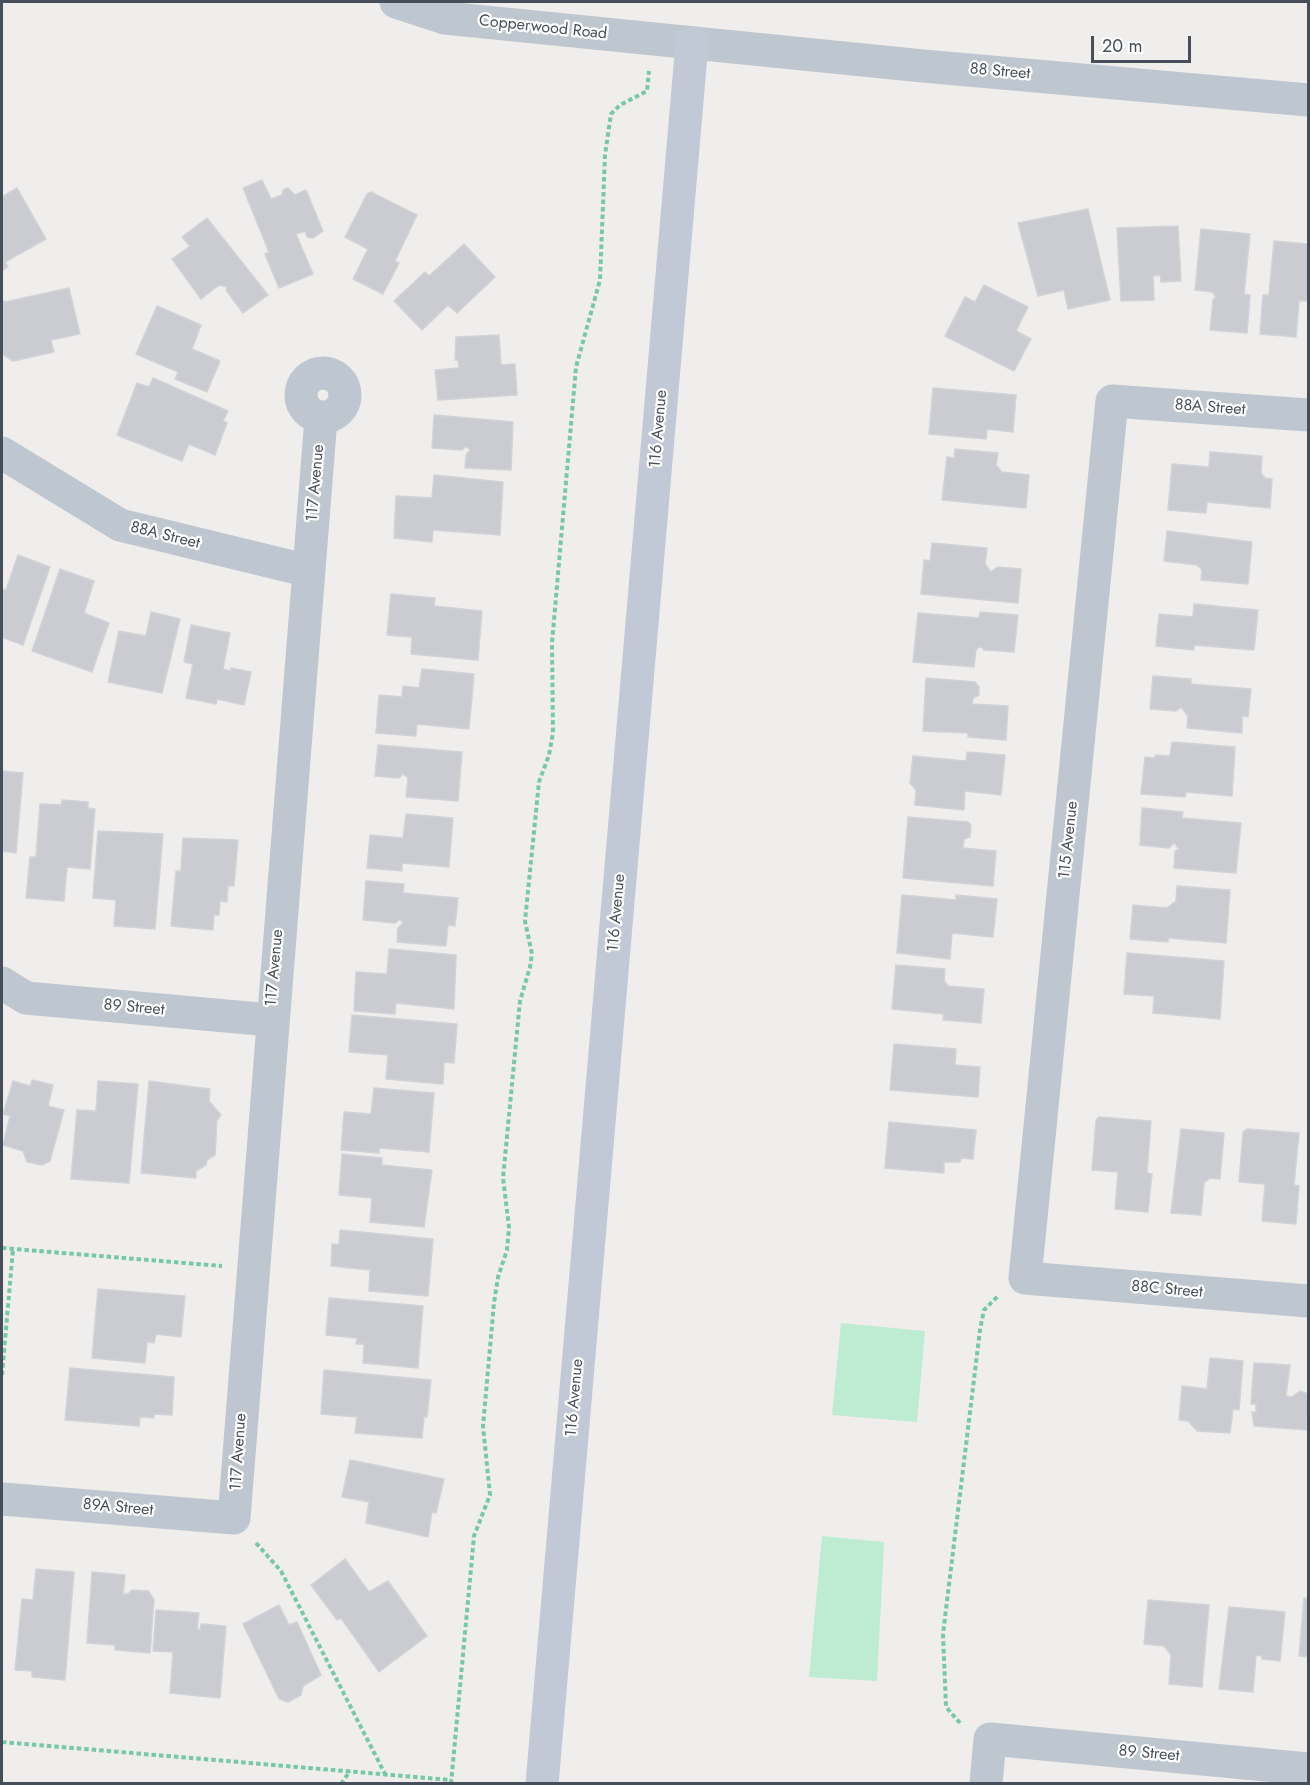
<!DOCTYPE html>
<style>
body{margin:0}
#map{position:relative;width:1310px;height:1785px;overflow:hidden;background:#f0eded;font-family:Jost,sans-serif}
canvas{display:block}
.frame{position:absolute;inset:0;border:3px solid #464f59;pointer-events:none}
.scale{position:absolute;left:1091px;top:36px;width:100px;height:27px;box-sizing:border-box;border:3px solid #464f59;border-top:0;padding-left:8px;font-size:18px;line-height:21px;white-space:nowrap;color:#464f59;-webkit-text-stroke:4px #fff;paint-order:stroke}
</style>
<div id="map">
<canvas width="1310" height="1785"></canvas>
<div class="frame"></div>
<div class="scale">20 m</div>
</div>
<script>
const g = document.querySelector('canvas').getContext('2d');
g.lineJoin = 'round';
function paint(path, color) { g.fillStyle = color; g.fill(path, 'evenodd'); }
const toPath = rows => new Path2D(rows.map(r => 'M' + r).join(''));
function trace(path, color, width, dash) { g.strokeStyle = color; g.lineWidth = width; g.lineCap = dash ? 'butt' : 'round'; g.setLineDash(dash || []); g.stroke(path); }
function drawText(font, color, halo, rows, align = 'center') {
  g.font = font + ' Jost,sans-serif'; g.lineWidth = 4.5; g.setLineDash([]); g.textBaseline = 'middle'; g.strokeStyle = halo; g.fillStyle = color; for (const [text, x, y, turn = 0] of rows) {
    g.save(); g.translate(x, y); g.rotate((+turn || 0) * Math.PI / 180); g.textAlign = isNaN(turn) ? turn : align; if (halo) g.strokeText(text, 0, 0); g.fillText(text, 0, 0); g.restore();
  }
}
paint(toPath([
 [841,1323,925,1331,917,1422,832,1415],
 [822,1536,884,1542,877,1681,809,1677]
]), '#bdecd2');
const building = toPath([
 [262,180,271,199,282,195,283,190,288,188,295,195,306,190,323,231,313,238,307,237,305,231,296,234,313,274,279,288,265,254,269,252,243,188,262,180],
 [17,188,46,239,5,262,8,267,2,271,2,197,17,188],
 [371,192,417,215,395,261,399,263,383,294,353,279,368,249,345,237,367,194,371,192],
 [1088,209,1110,300,1068,309,1064,290,1038,296,1018,223,1088,209],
 [207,218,268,295,243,313,226,290,227,287,219,285,201,299,172,259,190,246,182,237,207,218],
 [1178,226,1181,281,1161,282,1160,275,1153,276,1154,300,1121,301,1117,228,1178,226],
 [1201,229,1250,234,1244,294,1250,295,1247,333,1210,330,1213,300,1216,297,1212,292,1195,290,1201,229],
 [1274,241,1308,244,1308,301,1299,301,1296,337,1260,334,1263,295,1269,295,1274,241],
 [464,244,495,277,457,313,448,305,422,330,394,301,425,272,429,276,464,244],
 [984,285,1028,307,1016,331,1031,339,1014,371,945,336,965,297,975,302,984,285],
 [69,288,80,334,51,340,54,352,13,361,2,354,2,300,5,302,69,288],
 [157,306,201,325,192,349,220,361,207,392,175,379,178,372,136,354,157,306],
 [499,335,501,365,515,364,517,395,438,400,435,370,459,368,458,360,455,360,456,337,499,335],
 [153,378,228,411,223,421,227,423,215,455,189,444,182,461,117,435,137,383,149,387,153,378],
 [933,388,1016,395,1013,432,987,429,986,439,929,434,933,388],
 [434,415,513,422,511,470,465,468,466,455,470,450,466,446,462,450,432,448,434,415],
 [955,449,998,453,996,465,1002,472,1029,475,1026,508,942,500,947,457,954,458,955,449],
 [1210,452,1262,456,1261,473,1265,478,1272,479,1270,508,1207,502,1206,513,1168,510,1172,464,1209,467,1210,452],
 [434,475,503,482,500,535,433,530,432,542,394,538,396,496,432,498,434,475],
 [1167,531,1252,542,1248,584,1201,580,1202,570,1197,565,1164,561,1167,531],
 [932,543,987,548,985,564,991,572,997,567,1021,569,1018,603,921,594,924,560,930,561,932,543],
 [18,555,50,567,23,645,2,637,2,589,6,590,18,555],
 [60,569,94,581,84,613,109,623,92,672,32,651,60,569],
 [391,594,435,598,434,606,482,611,478,660,411,654,412,637,387,635,391,594],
 [1194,604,1258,610,1254,650,1194,645,1194,650,1156,646,1159,614,1193,617,1194,604],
 [151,612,180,619,162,693,108,682,119,631,146,636,151,612],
 [980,612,1018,615,1014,652,984,650,981,646,976,650,974,667,913,662,918,613,979,618,980,612],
 [191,625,230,633,223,669,231,671,231,668,251,672,244,705,217,699,216,704,186,698,193,664,184,662,191,625],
 [422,669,474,674,469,729,417,724,416,736,376,733,379,695,402,697,403,686,419,688,422,669],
 [1153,676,1191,679,1191,684,1251,689,1248,717,1242,716,1242,733,1187,728,1188,716,1181,707,1176,711,1150,709,1153,676],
 [926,678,975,682,979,687,979,695,973,698,972,704,1008,706,1006,740,968,737,968,733,923,731,926,678],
 [1172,742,1235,747,1232,796,1186,792,1185,797,1141,794,1145,757,1155,758,1155,755,1170,756,1172,742],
 [378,745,462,752,458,801,406,797,408,778,403,774,399,778,375,776,378,745],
 [967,752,1005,755,1001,795,965,791,964,810,915,805,916,790,910,783,913,756,966,761,967,752],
 [2,771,23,773,16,853,2,851,2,771],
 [62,800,88,802,88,808,95,809,90,869,67,867,64,901,26,898,30,857,36,857,40,804,61,805,62,800],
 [1142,808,1183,812,1182,818,1241,823,1236,873,1174,868,1175,851,1179,849,1174,843,1169,848,1140,845,1142,808],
 [406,814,453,818,449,867,402,863,402,871,367,868,370,835,403,838,406,814],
 [908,817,968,822,971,825,970,837,964,839,963,848,996,851,993,886,903,878,908,817],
 [98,831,163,834,155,929,114,926,116,900,93,898,98,831],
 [183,838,238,840,234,886,228,886,227,902,220,901,219,915,214,915,213,930,171,926,176,871,181,871,183,838],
 [366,881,404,884,403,893,458,898,455,926,448,925,446,946,397,942,398,928,403,923,400,919,395,923,363,920,366,881],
 [1177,886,1230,890,1226,943,1168,938,1168,942,1130,939,1133,905,1167,908,1176,901,1177,886],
 [902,895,956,900,956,895,997,899,993,937,952,933,950,959,897,953,902,895],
 [389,949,456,955,454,1009,396,1003,395,1014,354,1011,356,972,387,974,389,949],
 [1127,953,1224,961,1220,1019,1153,1013,1154,996,1124,994,1127,953],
 [896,965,945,969,944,981,948,986,984,989,981,1023,943,1020,944,1014,892,1009,896,965],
 [352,1015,457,1024,454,1063,444,1062,443,1084,386,1079,388,1055,349,1052,352,1015],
 [894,1044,956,1049,955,1065,980,1067,978,1097,890,1090,894,1044],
 [32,1080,53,1085,48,1106,64,1110,50,1161,42,1165,27,1162,23,1151,3,1145,10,1116,3,1114,13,1081,30,1086,32,1080],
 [98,1081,138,1084,129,1183,71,1179,77,1110,96,1111,98,1081],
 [149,1081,210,1089,209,1101,221,1115,217,1120,215,1155,207,1160,206,1165,196,1171,196,1178,141,1173,149,1081],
 [374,1088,434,1093,429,1152,379,1148,379,1153,341,1150,344,1112,371,1114,374,1088],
 [1099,1117,1151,1121,1147,1173,1152,1174,1148,1212,1115,1209,1118,1172,1092,1170,1096,1120,1099,1117],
 [889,1122,976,1130,973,1159,961,1158,960,1162,944,1162,944,1173,885,1168,889,1122],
 [1181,1129,1224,1133,1220,1179,1210,1178,1204,1183,1201,1215,1171,1213,1181,1129],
 [1247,1129,1299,1133,1294,1185,1299,1186,1296,1224,1262,1221,1265,1184,1239,1182,1243,1132,1247,1129],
 [342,1154,382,1158,382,1165,432,1170,424,1227,370,1222,372,1198,339,1195,342,1154],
 [340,1230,433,1239,428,1296,369,1291,370,1270,331,1266,332,1244,339,1245,340,1230],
 [98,1289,185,1296,181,1337,156,1334,154,1343,147,1342,145,1363,92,1358,98,1289],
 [329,1298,423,1306,418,1368,363,1363,364,1344,356,1344,357,1338,326,1335,329,1298],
 [1210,1358,1243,1361,1239,1410,1233,1409,1230,1433,1197,1431,1188,1421,1179,1420,1182,1386,1207,1389,1210,1358],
 [1254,1363,1290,1365,1286,1396,1292,1397,1300,1391,1308,1394,1307,1430,1254,1426,1252,1412,1256,1412,1256,1404,1251,1404,1254,1363],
 [70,1368,174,1377,172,1415,154,1414,154,1418,140,1417,139,1426,65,1420,70,1368],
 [324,1370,431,1380,427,1417,424,1417,422,1438,355,1433,357,1417,321,1414,324,1370],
 [350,1460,444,1479,436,1513,432,1512,428,1537,366,1523,369,1502,342,1497,350,1460],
 [345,1559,369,1592,388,1581,427,1636,379,1672,341,1618,337,1620,311,1585,345,1559],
 [36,1569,74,1572,65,1680,32,1677,32,1671,15,1670,22,1599,33,1600,36,1569],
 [92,1572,125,1575,123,1594,128,1594,132,1590,148,1591,154,1599,150,1653,115,1650,115,1645,87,1643,92,1572],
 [1304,1598,1308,1599,1308,1657,1299,1656,1304,1598],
 [1148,1600,1209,1605,1202,1687,1169,1684,1171,1655,1164,1646,1144,1644,1148,1600],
 [279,1605,289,1625,297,1622,321,1675,303,1686,301,1695,288,1702,279,1699,243,1624,279,1605],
 [1229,1607,1285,1612,1280,1661,1262,1659,1262,1656,1256,1655,1253,1692,1219,1689,1229,1607],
 [156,1610,199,1613,197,1629,200,1630,201,1624,226,1626,220,1698,170,1693,173,1652,153,1651,156,1610]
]);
paint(building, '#caccd2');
trace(building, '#d1d3d8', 1.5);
trace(toPath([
 [2,1248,222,1266],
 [2,1375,13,1249],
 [256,1543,281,1571,385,1774],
 [960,1723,946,1707,943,1634,980,1330,984,1310,999,1295],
 [2,1742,451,1780],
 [341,1784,350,1771],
 [451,1784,474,1536,490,1495,483,1426,494,1303,498,1277,507,1250,509,1227,503,1178,520,1001,530,967,532,954,525,921,539,782,549,755,553,733,552,643,576,367,600,280,605,155,611,114,620,105,647,91,649,71]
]), '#77c8a5', 4, [4.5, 3]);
trace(toPath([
 '301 395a22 22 0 1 1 44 0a22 22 0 1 1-44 0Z',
 [1308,415,1112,401,1025,1278,1308,1301],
 [2,453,120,525,309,571],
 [2,983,26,998,271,1020],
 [2,1499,234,1518,321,418],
 [986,1784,990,1739,1308,1769]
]), '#bec6cf', 33);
trace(toPath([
 [396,2,445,18,923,66,1308,100]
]), '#bec6cf', 33);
trace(toPath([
 [542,1784,692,43]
]), '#c0c9d5', 33);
drawText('16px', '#464f59', '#fff', [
 ["Copperwood Road",543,28,6],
 ["88 Street",1000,72,5],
 ["88A Street",1210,408,4],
 ["116 Avenue",659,429,-85],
 ["117 Avenue",316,483,-85],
 ["88A Street",165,536,14],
 ["115 Avenue",1069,840,-84],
 ["116 Avenue",617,913,-85],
 ["117 Avenue",275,968,-85],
 ["89 Street",134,1008,5],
 ["88C Street",1167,1290,5],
 ["116 Avenue",575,1398,-85],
 ["117 Avenue",239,1452,-86],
 ["89A Street",118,1508,5],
 ["89 Street",1149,1754,5]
]);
</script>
